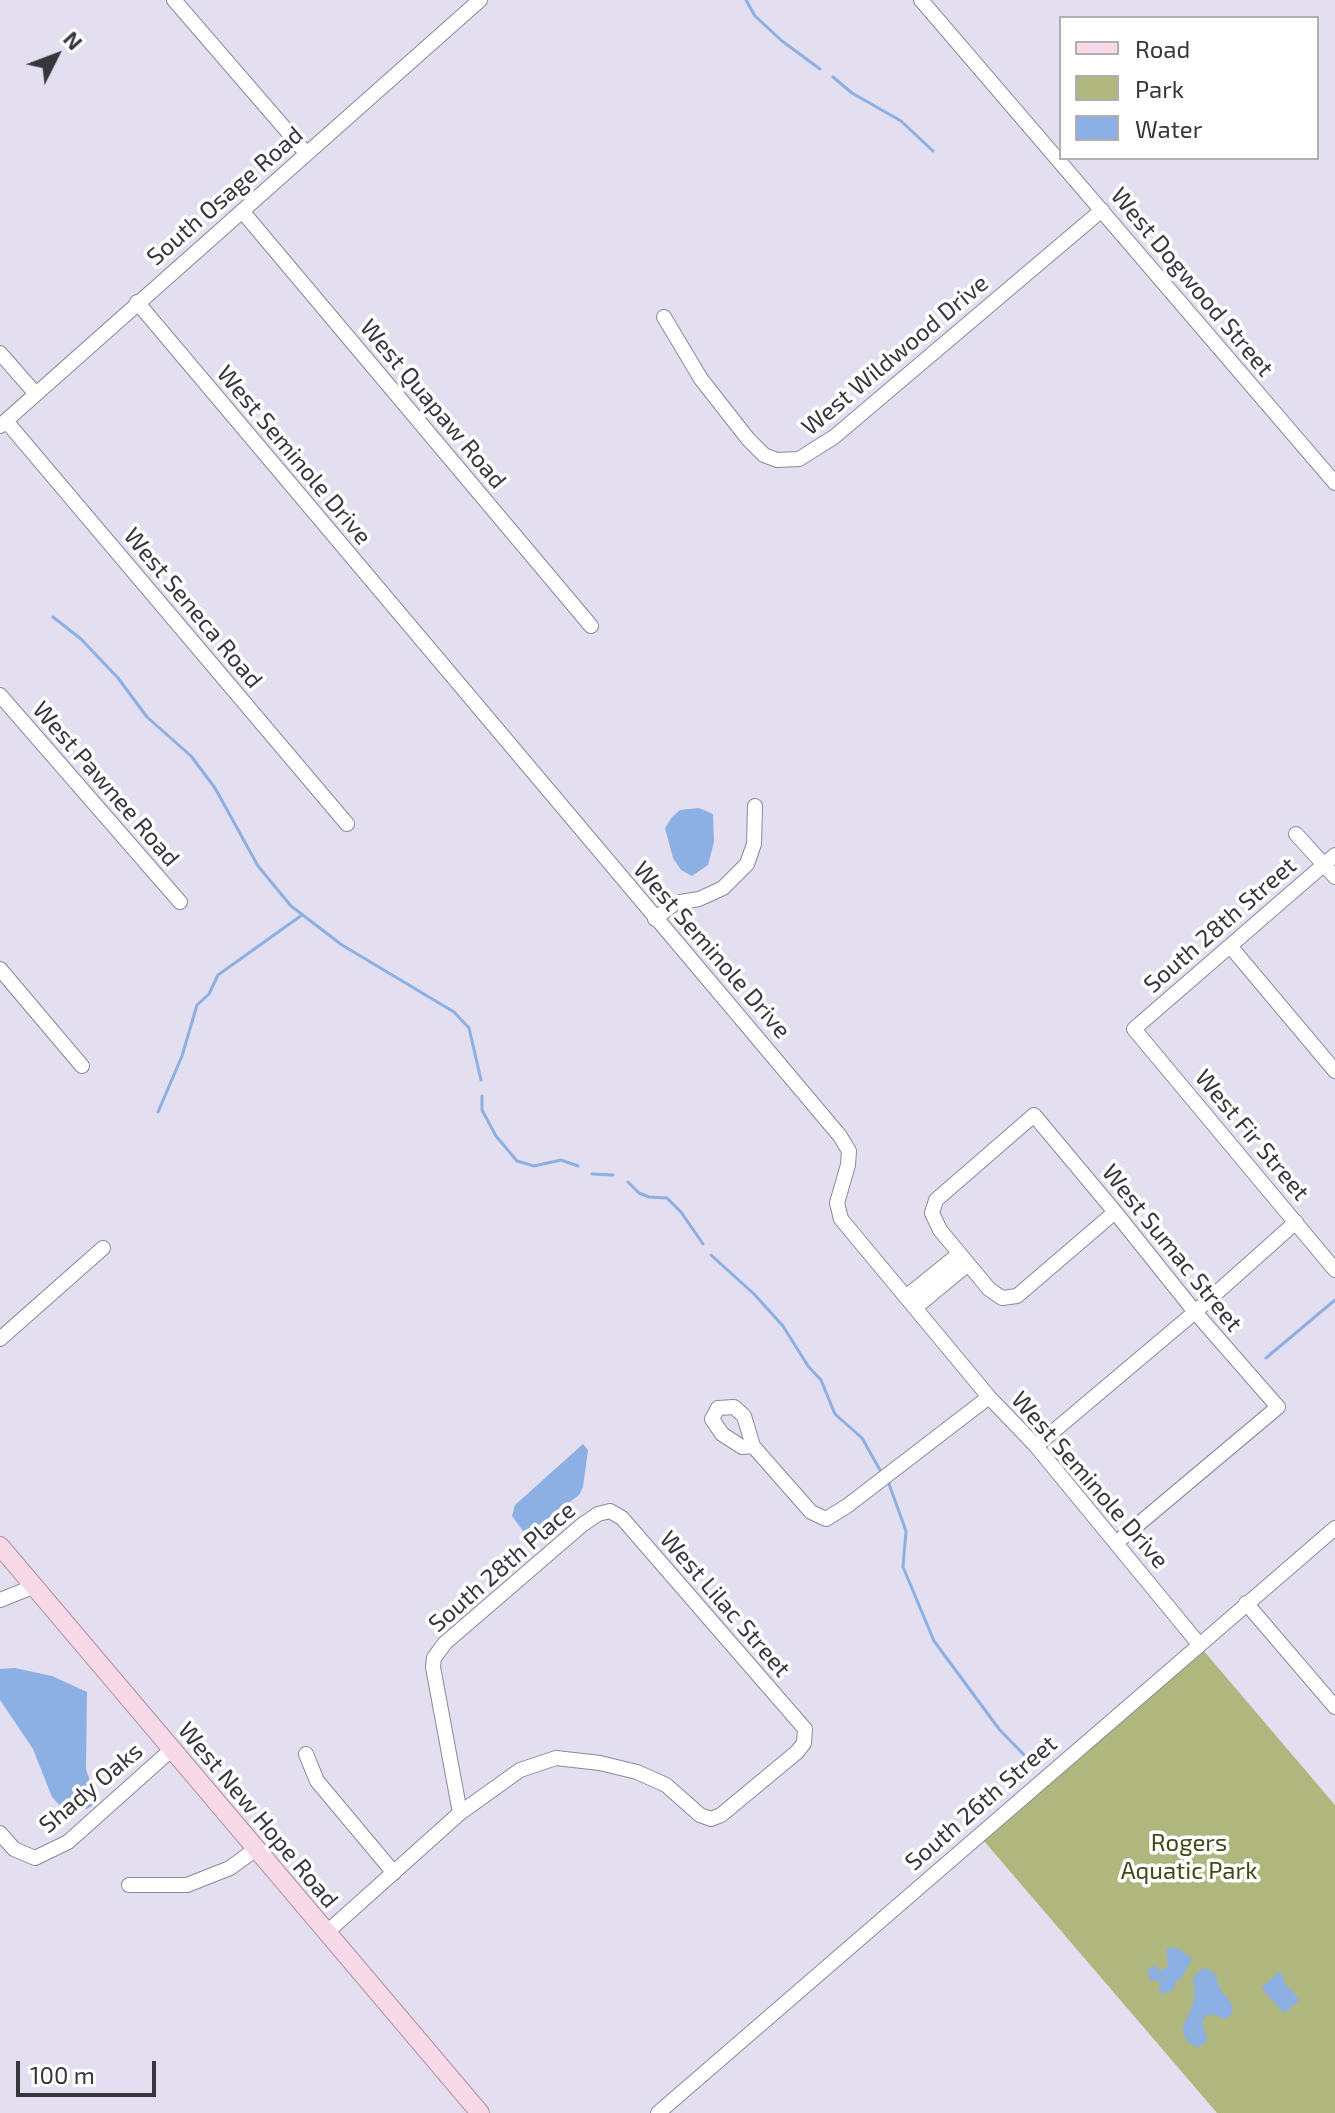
<!DOCTYPE html>
<style>
body{margin:0}
#map{position:relative;width:1335px;height:2113px;overflow:hidden;background:#e3dff0;font-family:"Exo 2",sans-serif}
canvas{display:block}
.legend{position:absolute;left:1059px;top:16px;width:260px;height:144px;box-sizing:border-box;background:#fff;border:2px solid #afafb1;margin:0;padding:10px 14px;list-style:none;font-size:24px;color:#38363d}
.legend li{display:flex;align-items:center;gap:16px;height:40px}
.legend b{width:40px;border:2px solid #afafb1}
.north{position:absolute;left:16px;top:16px;width:80px;height:80px;-webkit-text-stroke:6px #fff;paint-order:stroke;rotate:48deg;font-size:22px;font-weight:700;line-height:32px;text-align:center;color:#38363d}
.north::after{content:'';display:block;margin:auto;width:28px;height:36px;background:#38363d;clip-path:polygon(50% 0,100% 100%,50% 72%,0 100%)}
.scale{position:absolute;left:16px;top:2061px;width:140px;height:36px;box-sizing:border-box;border:4px solid #38363d;border-top:0;padding-left:10px;font-size:24px;line-height:28px;white-space:nowrap;color:#38363d;-webkit-text-stroke:6px #fff;paint-order:stroke}
</style>
<div id="map">
<canvas width="1335" height="2113"></canvas>
<ul class="legend">
<li><b style="height:10px;background:#f8d9e8"></b>Road</li>
<li><b style="height:22px;background:#b0b77e"></b>Park</li>
<li><b style="height:22px;background:#8cb0e3"></b>Water</li>
</ul>
<div class="north">N</div>
<div class="scale">100 m</div>
</div>
<script>
const g = document.querySelector('canvas').getContext('2d');
g.lineJoin = 'round';
function paint(path, color) { g.fillStyle = color; g.fill(path, 'evenodd'); }
const toPath = rows => new Path2D(rows.map(r => 'M' + r).join(''));
function trace(path, color, width, dash) { g.strokeStyle = color; g.lineWidth = width; g.lineCap = dash ? 'butt' : 'round'; g.setLineDash(dash || []); g.stroke(path); }
function drawText(font, color, halo, rows, align = 'center') {
  g.font = font + ' "Exo 2",sans-serif'; g.lineWidth = 7; g.setLineDash([]); g.textBaseline = 'middle'; g.strokeStyle = halo; g.fillStyle = color; for (const [text, x, y, turn = 0] of rows) {
    g.save(); g.translate(x, y); g.rotate((+turn || 0) * Math.PI / 180); g.textAlign = isNaN(turn) ? turn : align; if (halo) g.strokeText(text, 0, 0); g.fillText(text, 0, 0); g.restore();
  }
}
paint(toPath([
 [1203,1650,1335,1805,1335,2113,1217,2113,984,1841]
]), '#b0b77e');
paint(toPath([
 [699,808,713,814,714,842,708,865,692,876,681,870,673,858,665,828,672,817,680,810],
 [583,1444,588,1450,583,1487,579,1495,534,1529,523,1531,512,1516,515,1505],
 [15,1668,52,1676,87,1692,86,1769,94,1793,94,1804,87,1809,62,1808,52,1797,33,1749,0,1700,0,1669],
 [1166,1948,1178,1948,1192,1959,1180,1980,1176,1981,1173,1990,1161,1994,1158,1989,1161,1984,1157,1980,1150,1981,1148,1969,1154,1965,1160,1971,1168,1967],
 [1204,1968,1212,1971,1217,1978,1219,1988,1231,2003,1233,2012,1226,2019,1212,2014,1206,2016,1202,2022,1207,2039,1201,2046,1196,2047,1187,2041,1182,2029,1193,2004,1195,1993,1193,1982,1196,1973],
 [1279,1972,1285,1978,1282,1980,1300,2000,1284,2013,1261,1988]
]), '#8cb0e3');
trace(toPath([
 [746,0,755,16,782,41,820,69],
 [833,77,852,93,901,121,933,151],
 [53,617,81,639,118,678,147,717,191,756,215,788,258,866,291,906,342,945,454,1012,469,1028,481,1080],
 [482,1096,482,1110,496,1136,517,1161,534,1166,561,1160,578,1166],
 [158,1112,182,1056,197,1005,209,994,218,975,302,915],
 [592,1174,613,1175],
 [628,1182,639,1193,649,1197,667,1198,681,1212,703,1244],
 [711,1255,754,1294,783,1326,808,1366,821,1380,835,1414,862,1438,880,1470],
 [1266,1358,1335,1300],
 [889,1484,906,1531,903,1567,934,1641,999,1729,1030,1761]
]), '#8cb0e3', 3);
const minor = toPath([
 [174,0,306,153],
 [921,0,1335,483],
 [242,211,591,626],
 [137,302,840,1136,849,1151,848,1165,837,1203,841,1219,989,1397,1036,1446,1198,1643],
 [664,317,701,379,748,439,764,455,777,460,799,459,834,437,1102,210],
 [0,353,36,394],
 [6,421,347,824],
 [0,426,480,0],
 [0,695,180,902],
 [1296,834,1335,877],
 [1335,855,1134,1029,1335,1270],
 [655,919,675,903,699,899,723,888,747,864,754,844,755,806],
 [1230,946,1335,1071],
 [0,969,82,1066],
 [1115,1212,1017,1296,1002,1298,989,1289,940,1230,932,1213,936,1200,1034,1115,1115,1212,1195,1312,1278,1407,1116,1543],
 [907,1296,959,1254],
 [916,1307,968,1264],
 [0,1339,103,1248],
 [753,1446,742,1447,722,1434,712,1419,718,1408,734,1407,744,1416,753,1446,811,1512,826,1519,847,1506,989,1397],
 [1036,1446,1195,1312,1296,1222],
 [0,1600,35,1586],
 [1246,1603,1335,1707],
 [306,1754,317,1781,394,1873],
 [0,1833,14,1849,35,1858,68,1842,171,1750],
 [129,1885,187,1885,230,1868,256,1849],
 [326,1933,460,1813,520,1770,556,1758,600,1763,637,1772,666,1785,700,1815,711,1819,721,1815,797,1752,804,1743,805,1729,622,1518,610,1511,598,1514,582,1525,445,1643,434,1658,433,1667,460,1813],
 [658,2113,1335,1528]
]);
const major = toPath([
 [0,1546,480,2113]
]);
trace(minor, '#8c8898', 16);
trace(major, '#b28fa2', 20);
trace(minor, '#fff', 14);
trace(major, '#f8d9e8', 18);
drawText('24px', '#38363d', '#fff', [
 ["South Osage Road",225,196,-41],
 ["West Dogwood Street",1192,282,50],
 ["West Wildwood Drive",895,355,-40],
 ["West Quapaw Road",433,404,50],
 ["West Seminole Drive",294,455,50],
 ["West Seneca Road",193,608,50],
 ["West Pawnee Road",106,784,49],
 ["South 28th Street",1220,925,-41],
 ["West Seminole Drive",712,950,49],
 ["West Fir Street",1252,1135,50],
 ["West Sumac Street",1172,1248,51],
 ["West Seminole Drive",1090,1480,49],
 ["South 28th Place",502,1567,-41],
 ["West Lilac Street",725,1604,49],
 ["Shady Oaks",91,1788,-40],
 ["South 26th Street",981,1803,-41],
 ["West New Hope Road",258,1815,50]
]);
drawText('24px', '#444919', '#fff', [
 ["Rogers",1189,1843],
 ["Aquatic Park",1189,1871]
]);
</script>
